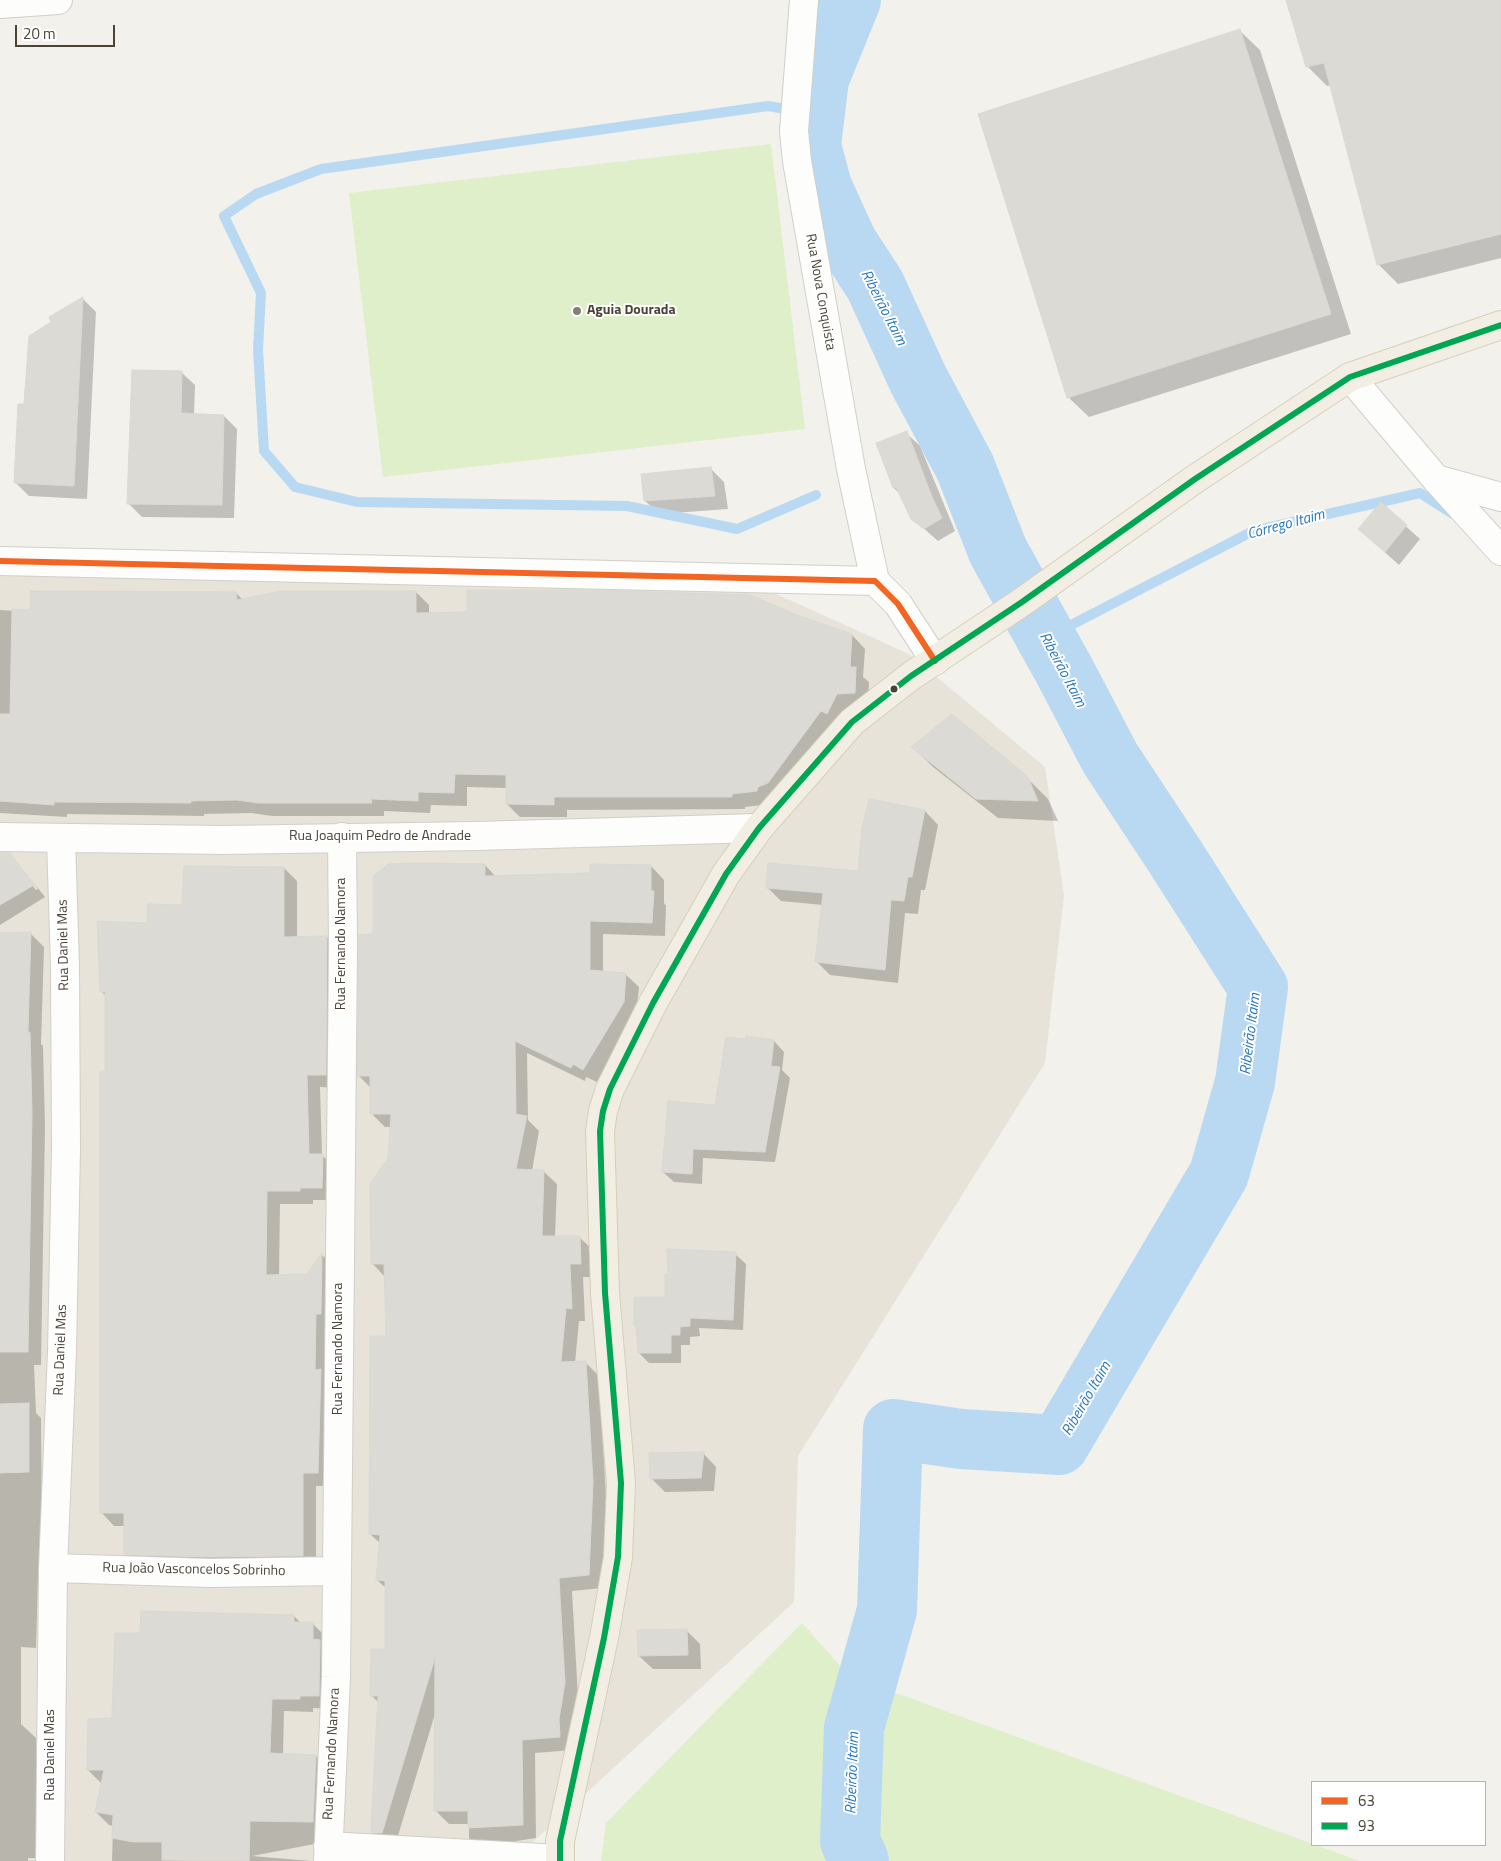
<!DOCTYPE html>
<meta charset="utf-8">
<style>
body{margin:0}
#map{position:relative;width:1501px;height:1861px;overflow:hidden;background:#f2f1ec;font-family:"Titillium Web",sans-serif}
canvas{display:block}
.legend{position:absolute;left:1311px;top:1781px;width:175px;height:65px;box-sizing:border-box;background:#fff;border:1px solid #b7b4af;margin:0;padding:6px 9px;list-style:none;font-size:15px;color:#4a4336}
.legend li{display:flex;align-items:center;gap:10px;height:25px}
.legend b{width:25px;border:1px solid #b7b4af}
.scale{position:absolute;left:15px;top:25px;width:100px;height:22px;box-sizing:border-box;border:2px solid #4a4336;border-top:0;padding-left:6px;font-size:15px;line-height:18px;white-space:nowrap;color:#4a4336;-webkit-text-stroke:4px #fff;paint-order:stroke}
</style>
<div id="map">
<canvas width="1501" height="1861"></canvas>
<ul class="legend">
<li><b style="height:6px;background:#f26522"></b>63</li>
<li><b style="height:6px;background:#00a651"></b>93</li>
</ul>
<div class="scale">20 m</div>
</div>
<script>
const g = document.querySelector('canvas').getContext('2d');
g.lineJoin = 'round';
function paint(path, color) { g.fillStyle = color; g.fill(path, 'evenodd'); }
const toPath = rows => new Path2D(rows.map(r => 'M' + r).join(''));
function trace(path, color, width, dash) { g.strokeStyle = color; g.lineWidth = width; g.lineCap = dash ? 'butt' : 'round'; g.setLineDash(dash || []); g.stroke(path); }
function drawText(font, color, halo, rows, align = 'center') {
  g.font = font + ' "Titillium Web",sans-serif'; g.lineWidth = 4; g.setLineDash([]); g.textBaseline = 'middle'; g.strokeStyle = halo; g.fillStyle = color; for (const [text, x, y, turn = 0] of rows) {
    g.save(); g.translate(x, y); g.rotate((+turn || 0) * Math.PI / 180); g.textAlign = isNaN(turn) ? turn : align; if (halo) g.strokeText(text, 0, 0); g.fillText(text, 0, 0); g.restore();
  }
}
paint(toPath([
 [0,552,759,586,909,654,1045,767,1064,895,1045,1063,798,1456,794,1602,519,1855,518,1861,0,1861]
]), '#e7e3d9');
paint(toPath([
 [771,144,805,429,383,477,349,193],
 [802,1623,849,1676,1360,1861,601,1861,606,1823]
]), '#deefca');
paint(toPath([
 [1287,0,1501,0,1501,258,1398,284,1378,264,1331,85,1327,86,1307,66],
 [1239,30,1260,50,1351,334,1089,417,1068,397],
 [83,299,96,312,87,499,29,496,15,482,25,406,53,322],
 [181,372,195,385,194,415,224,416,237,429,234,518,142,517,129,504],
 [906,433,920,446,955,531,938,541,912,518,901,495,894,488],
 [711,469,724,482,728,509,659,514,645,501],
 [1381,504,1420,539,1399,565,1359,529],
 [416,592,429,605,429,614,793,615,852,635,865,649,863,677,869,682,868,705,770,804,745,807,745,809,567,810,567,817,520,817,507,804,507,788,467,787,467,806,431,805,430,813,384,811,384,816,272,816,251,813,204,814,204,816,67,814,67,817,0,813,0,610,31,612,236,593,243,600],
 [913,747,1027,778,1048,799,1058,821,998,818,933,767],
 [925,811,938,825,925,890,921,890,918,914,905,913,898,983,830,975,816,961,823,905,781,901,767,887,859,873],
 [0,865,17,865,28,876,25,876,36,890,38,889,30,878,45,897,0,925],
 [485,865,496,877,592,874,651,866,664,880,664,903,666,906,665,936,603,934,603,972,625,974,639,987,636,1016,597,1082,586,1077,585,1081,527,1053,528,1120,539,1131,532,1171,543,1171,557,1184,555,1237,579,1237,593,1250,594,1277,583,1277,585,1321,579,1321,575,1363,585,1362,599,1376,606,1496,602,1588,572,1591,578,1697,573,1750,535,1753,536,1838,516,1841,516,1853,483,1851,469,1838,469,1824,449,1824,435,1810,435,1714,396,1842,385,1846,372,1832,379,1703,371,1695,386,1650,387,1589,377,1580,381,1544,370,1534,388,1337,385,1277,372,1263,389,1159,392,1127,385,1127,372,1114,372,1089,359,1076,374,935],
 [284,868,297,881,297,938,327,937,340,950,339,1088,320,1087,322,1155,336,1169,335,1200,313,1200,313,1204,280,1204,279,1276,307,1275,322,1255,335,1267,331,1486,316,1486,316,1569,138,1568,125,1554,125,1526,114,1526,101,1512,106,1073,106,996,101,991,148,925,183,906],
 [0,934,31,934,44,947,41,1044,43,1046,45,1126,41,1365,34,1365,36,1413,41,1418,42,1539,40,1578,38,1578,36,1648,21,1647,21,1724,36,1738,38,1858,28,1858,28,1861,0,1861],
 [774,1041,784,1052,782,1070,790,1078,775,1162,703,1158,702,1184,674,1182,663,1172,716,1106],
 [735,1254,746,1264,743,1330,699,1328,700,1336,690,1337,690,1345,681,1345,681,1363,649,1363,639,1353,638,1328,635,1325,666,1298],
 [703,1453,716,1467,714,1491,665,1492,651,1478],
 [294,1616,301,1623,312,1623,325,1636,332,1709,313,1708,313,1712,284,1711,283,1755,316,1756,329,1769,325,1842,252,1856,311,1861,112,1861,113,1826,109,1825,96,1812,101,1783,88,1770,114,1720,141,1634],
 [686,1630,700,1644,701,1669,653,1669,639,1656]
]), '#0003');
trace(toPath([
 [815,114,768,106,321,169,256,194,224,216,261,293,258,350,264,451,295,487,357,502,627,506,737,529,816,495],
 [1046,638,1253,531,1420,493,1453,514]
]), '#b9d9f3', 10);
trace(toPath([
 [851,0,819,79,811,145,822,187,847,242,875,285,918,379,965,467,998,551,1065,672,1110,758,1174,855,1258,987,1245,1082,1219,1174,1059,1445,961,1439,893,1429,887,1610,854,1728,850,1841,859,1861]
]), '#b9d9f3', 60);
const building = toPath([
 [1286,0,1501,0,1501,234,1377,265,1324,63,1306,67,1286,0],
 [1240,29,1331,314,1067,398,978,114,1240,29],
 [83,297,74,486,14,483,18,404,24,404,29,336,51,322,49,317,83,297],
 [132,370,182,371,181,413,224,415,222,505,127,504,132,370],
 [907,431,932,497,942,518,924,529,911,519,896,487,893,488,876,443,907,431],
 [711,467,715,496,644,501,641,474,711,467],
 [1381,502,1407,525,1385,552,1358,529,1381,502],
 [467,590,586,590,751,595,794,614,852,634,850,667,856,667,855,693,837,694,827,714,821,711,768,783,758,787,757,791,732,794,732,797,554,797,554,805,506,804,506,775,455,774,454,793,418,792,418,801,371,799,372,803,258,803,237,800,191,801,191,803,54,802,54,805,0,801,0,714,10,714,12,609,30,610,31,591,236,592,237,600,282,591,416,591,416,613,467,612,467,590],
 [952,714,1028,777,1038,801,976,799,911,747,952,714],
 [869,799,925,810,912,877,908,877,904,901,891,900,885,970,815,962,823,893,766,888,768,863,858,871,862,828,869,799],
 [0,853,10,853,34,885,0,905,0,853],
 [415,863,485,864,485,876,590,873,590,864,651,865,651,891,654,891,652,923,590,921,590,970,626,973,624,1002,583,1070,573,1064,571,1068,515,1041,516,1114,527,1116,516,1169,544,1170,542,1236,580,1236,581,1264,570,1264,572,1309,566,1308,561,1362,586,1361,593,1482,589,1575,559,1578,565,1683,559,1719,560,1737,522,1740,523,1825,468,1828,468,1811,434,1811,435,1658,382,1833,371,1833,378,1696,370,1696,371,1649,385,1649,385,1581,376,1580,380,1535,369,1534,370,1336,386,1336,384,1264,371,1264,370,1184,388,1158,391,1114,370,1114,370,1076,357,1076,359,935,373,934,373,877,388,864,415,863],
 [184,866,284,867,284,937,327,936,326,1075,307,1075,309,1154,323,1154,322,1188,300,1188,300,1191,267,1191,266,1275,307,1274,322,1253,321,1314,316,1314,315,1370,321,1369,318,1473,303,1473,303,1556,210,1557,124,1555,124,1513,100,1513,100,1072,105,1072,105,992,100,992,97,921,147,923,148,904,182,905,184,866],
 [31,932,28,1032,30,1032,32,1112,28,1352,0,1352,0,933,31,932],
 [746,1036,774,1040,771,1066,780,1067,765,1152,693,1149,692,1174,662,1172,668,1101,715,1105,726,1037,746,1039,746,1036],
 [667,1249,736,1252,733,1320,690,1318,690,1326,680,1327,680,1335,671,1335,671,1353,638,1353,636,1326,634,1326,634,1297,665,1297,665,1274,668,1274,667,1249],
 [29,1403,29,1472,0,1473,0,1404,29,1403],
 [704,1452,701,1478,650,1479,649,1453,704,1452],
 [141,1611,294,1615,294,1622,313,1622,313,1639,320,1640,319,1696,300,1696,300,1699,272,1699,270,1753,316,1755,313,1822,250,1821,249,1861,162,1860,162,1842,133,1842,112,1838,113,1815,95,1812,104,1770,87,1770,88,1719,112,1718,115,1633,140,1633,141,1611],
 [687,1629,688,1655,638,1656,637,1630,687,1629]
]);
paint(building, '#dcdad4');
trace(building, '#dbd8d2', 1);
const minor = toPath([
 [804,0,794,131,797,161,851,469,875,581],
 [0,4,58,0],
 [1350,377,1436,479,1501,497],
 [1436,479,1501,551],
 [0,561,875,581,898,604,935,661],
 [0,837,223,840,476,836,759,828],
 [53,1568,210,1573,335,1571],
 [328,1846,560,1859],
 [50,1861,53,1568,62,1352,66,1149,65,966,61,840],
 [328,1861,336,1677,343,945,342,837]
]);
const major = toPath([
 [560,1861,560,1841,604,1638,618,1557,621,1483,605,1293,600,1131,603,1111,610,1089,653,1003,726,874,759,828,852,722,911,676,1022,602,1195,479,1350,377,1501,325]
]);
trace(minor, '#d0cfc9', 30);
trace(major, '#d6cfb8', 30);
trace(minor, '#fdfdfc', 28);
trace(major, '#f2eee4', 28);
trace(toPath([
 [0,561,875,581,898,604,935,661]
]), '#f26522', 6);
trace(toPath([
 [560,1861,560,1841,604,1638,618,1557,621,1483,605,1293,600,1131,603,1111,610,1089,653,1003,726,874,759,828,852,722,911,676,1022,602,1195,479,1350,377,1501,325]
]), '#00a651', 6);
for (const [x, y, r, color] of [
 [577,311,5,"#858076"],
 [894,689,4.5,"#4a4336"]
]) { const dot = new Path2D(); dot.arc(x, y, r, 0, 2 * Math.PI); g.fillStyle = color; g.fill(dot); trace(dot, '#fff', 2); }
drawText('14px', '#4a4336', '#fff', [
 ["Rua Nova Conquista",820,292,80],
 ["Rua Joaquim Pedro de Andrade",380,837],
 ["Rua Fernando Namora",342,944,-90],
 ["Rua Daniel Mas",64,945,-91],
 ["Rua Fernando Namora",339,1349,-90],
 ["Rua Daniel Mas",61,1350,-88],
 ["Rua João Vasconcelos Sobrinho",194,1570,1],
 ["Rua Fernando Namora",332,1754,-87],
 ["Rua Daniel Mas",51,1755,-90]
]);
drawText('bold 14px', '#4a4336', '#fff', [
 ["Aguia Dourada",587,311]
], 'left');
drawText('italic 15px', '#2677bf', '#fff', [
 ["Ribeirão Itaim",883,308,63],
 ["Córrego Itaim",1286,525,-15],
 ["Ribeirão Itaim",1062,670,62],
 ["Ribeirão Itaim",1251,1034,-83],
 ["Ribeirão Itaim",1087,1399,-60],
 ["Ribeirão Itaim",853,1773,-88]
]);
</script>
